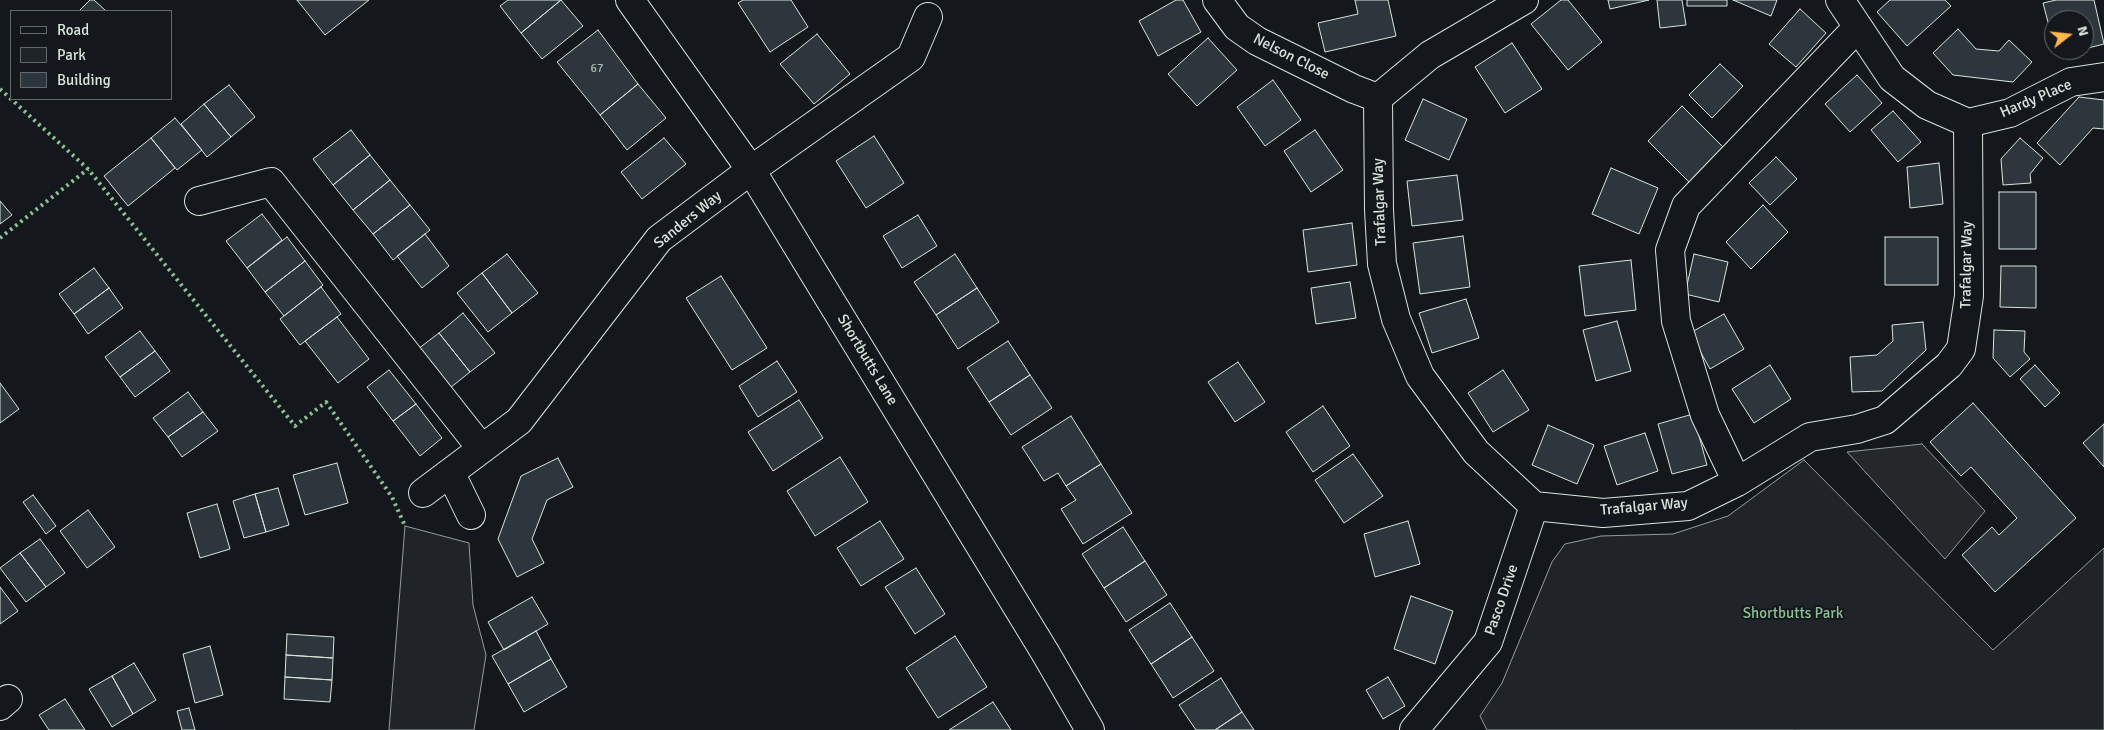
<!DOCTYPE html>
<style>
body{margin:0}
#map{position:relative;width:2104px;height:730px;overflow:hidden;background:#14181c;font-family:Signika,sans-serif}
canvas{display:block}
.legend{position:absolute;left:10px;top:10px;width:162px;height:90px;box-sizing:border-box;background:#14181c;border:1px solid #626a69;margin:0;padding:6px 9px;list-style:none;font-size:15px;color:#d8e6dc}
.legend li{display:flex;align-items:center;gap:10px;height:25px}
.legend b{width:25px;border:1px solid #626a69}
.north{position:absolute;left:2044px;top:10px;width:50px;height:50px;box-sizing:border-box;background:#14181c;border:1px solid #626a69;border-radius:50%;rotate:74deg;font-size:14px;font-weight:700;line-height:20px;text-align:center;color:#d8e6dc}
.north::after{content:'';display:block;margin:auto;width:18px;height:22px;background:#ffb74d;clip-path:polygon(50% 0,100% 100%,50% 72%,0 100%)}
</style>
<div id="map">
<canvas width="2104" height="730"></canvas>
<ul class="legend">
<li><b style="height:6px;background:#14181c"></b>Road</li>
<li><b style="height:14px;background:#202428"></b>Park</li>
<li><b style="height:14px;background:#2c363c"></b>Building</li>
</ul>
<div class="north">N</div>
</div>
<script>
const g = document.querySelector('canvas').getContext('2d');
g.lineJoin = 'round';
function fill(path, color) { g.fillStyle = color; g.fill(path, 'evenodd'); }
const toPath = rows => new Path2D(rows.map(r => 'M' + r).join(''));
function stroke(path, color, width, dash) { g.strokeStyle = color; g.lineWidth = width; g.lineCap = dash ? 'butt' : 'round'; g.setLineDash(dash || []); g.stroke(path); }
function write(font, color, halo, rows, align = 'center') {
  g.font = font + ' Signika,sans-serif'; g.lineWidth = 4; g.setLineDash([]); g.textBaseline = 'middle'; g.strokeStyle = halo; g.fillStyle = color; for (const [text, x, y, turn = 0] of rows) {
    g.save(); g.translate(x, y); g.rotate((+turn || 0) * Math.PI / 180); g.textAlign = isNaN(turn) ? turn : align; if (halo) g.strokeText(text, 0, 0); g.fillText(text, 0, 0); g.restore();
  }
}
const green = toPath([
 [1804,460,1993,650,2104,548,2104,730,1487,730,1480,716,1502,683,1552,562,1565,544,1601,536,1673,534,1728,516,1804,460],
 [405,526,469,543,473,605,486,655,474,730,389,730,405,526]
]);
const parking = toPath([
 [1922,444,1985,511,1945,559,1847,452,1922,444]
]);
const building = toPath([
 [90,0,94,0,106,11,79,11,90,0],
 [297,0,369,0,325,35,297,0],
 [508,0,561,0,521,33,500,6,508,0],
 [561,0,583,26,542,59,521,33,561,0],
 [743,0,791,0,808,27,770,52,738,3,743,0],
 [1176,0,1183,0,1201,32,1158,56,1139,21,1176,0],
 [1355,0,1388,0,1396,36,1325,52,1318,23,1358,14,1355,0],
 [1561,0,1568,0,1602,42,1568,70,1531,24,1561,0],
 [1608,0,1649,0,1610,9,1608,0],
 [1657,0,1682,0,1686,25,1660,28,1657,0],
 [1687,0,1727,0,1727,6,1687,6,1687,0],
 [1733,0,1777,0,1771,16,1733,0],
 [1890,0,1945,0,1951,6,1907,46,1877,12,1890,0],
 [2056,0,2094,0,2104,44,2084,49,2084,20,2054,20,2054,45,2043,3,2056,0],
 [1800,9,1826,33,1796,67,1769,44,1800,9],
 [1958,29,1976,49,1999,51,2009,40,2032,62,2013,82,1953,75,1933,53,1958,29],
 [598,30,638,84,600,115,557,62,598,30],
 [817,34,850,74,814,104,780,64,817,34],
 [1208,38,1237,70,1197,106,1168,74,1208,38],
 [1512,43,1542,89,1505,113,1475,67,1512,43],
 [2055,50,2081,50,2057,56,2055,50],
 [1720,64,1743,86,1712,118,1689,95,1720,64],
 [1857,75,1882,103,1850,132,1825,104,1857,75],
 [1273,80,1301,120,1265,146,1237,107,1273,80],
 [638,84,666,118,627,150,600,115,638,84],
 [229,85,255,117,231,137,204,104,229,85],
 [2079,97,2104,100,2104,129,2093,128,2060,165,2037,143,2079,97],
 [1423,99,1467,119,1449,160,1405,140,1423,99],
 [204,104,231,137,207,157,181,124,204,104],
 [1682,106,1723,147,1689,182,1648,141,1682,106],
 [1893,111,1921,142,1898,162,1871,130,1893,111],
 [175,118,202,150,177,170,151,138,175,118],
 [351,130,370,155,333,185,313,159,351,130],
 [1315,130,1343,170,1311,192,1284,151,1315,130],
 [874,136,904,183,866,208,836,161,874,136],
 [151,138,175,168,128,206,104,176,151,138],
 [664,138,686,164,642,199,621,172,664,138],
 [2020,138,2043,158,2030,174,2031,183,2003,185,2001,159,2020,138],
 [370,155,390,180,353,210,333,185,370,155],
 [1776,157,1797,179,1770,205,1749,183,1776,157],
 [1939,163,1943,204,1910,208,1907,167,1939,163],
 [1611,168,1658,188,1639,234,1592,214,1611,168],
 [1457,175,1463,220,1412,226,1407,181,1457,175],
 [390,180,410,205,373,234,353,210,390,180],
 [1999,192,2036,192,2036,249,1999,249,1999,192],
 [0,201,12,215,0,224,0,201],
 [410,205,430,230,393,260,373,234,410,205],
 [1763,205,1788,232,1751,269,1726,242,1763,205],
 [262,214,282,240,247,268,226,241,262,214],
 [918,215,937,246,902,268,883,236,918,215],
 [1352,223,1357,265,1308,272,1303,230,1352,223],
 [425,234,449,266,422,288,397,256,425,234],
 [1463,236,1470,287,1420,294,1413,243,1463,236],
 [287,237,305,261,265,292,247,268,287,237],
 [1885,237,1938,237,1938,285,1885,285,1885,237],
 [507,254,538,293,512,313,482,273,507,254],
 [955,254,977,288,936,315,914,282,955,254],
 [1694,254,1728,262,1719,302,1685,294,1694,254],
 [1631,260,1636,310,1585,316,1579,266,1631,260],
 [305,261,323,285,284,316,265,292,305,261],
 [2001,266,2036,266,2036,308,2000,307,2001,266],
 [94,268,109,288,74,314,59,294,94,268],
 [482,273,512,313,488,332,457,293,482,273],
 [721,276,767,348,732,370,686,298,721,276],
 [1350,282,1356,318,1316,324,1311,288,1350,282],
 [321,287,341,314,300,345,280,319,321,287],
 [109,288,123,308,88,334,74,314,109,288],
 [977,288,999,322,958,349,936,315,977,288],
 [1466,299,1479,338,1432,353,1419,313,1466,299],
 [463,313,495,353,470,372,439,333,463,313],
 [1724,314,1744,349,1710,369,1690,333,1724,314],
 [337,317,369,359,338,383,305,341,337,317],
 [1617,321,1631,371,1596,381,1583,330,1617,321],
 [1923,322,1926,350,1882,391,1852,392,1850,357,1877,355,1893,341,1892,325,1923,322],
 [1994,330,2025,331,2024,352,2030,359,2010,377,1993,358,1994,330],
 [140,331,155,351,120,377,105,357,140,331],
 [439,333,470,372,445,392,414,352,439,333],
 [1008,341,1030,375,989,402,967,368,1008,341],
 [155,351,170,371,135,397,120,377,155,351],
 [777,361,797,392,758,417,739,386,777,361],
 [1238,362,1265,402,1235,422,1208,382,1238,362],
 [1770,365,1791,399,1754,423,1732,389,1770,365],
 [2035,365,2060,393,2045,407,2020,379,2035,365],
 [389,370,416,404,393,421,367,387,389,370],
 [1503,370,1529,410,1493,432,1468,393,1503,370],
 [1030,375,1052,408,1011,435,989,402,1030,375],
 [0,383,19,409,0,423,0,383],
 [188,392,203,412,168,437,153,418,188,392],
 [799,400,823,438,773,471,748,432,799,400],
 [1973,403,2076,518,1995,592,1962,555,1992,527,1999,535,2017,518,1971,467,1961,476,1930,442,1973,403],
 [416,404,442,438,420,456,393,421,416,404],
 [1323,406,1350,446,1313,472,1286,432,1323,406],
 [203,412,218,431,182,457,168,437,203,412],
 [1693,414,1707,465,1672,474,1658,424,1693,414],
 [1071,416,1101,464,1066,486,1058,473,1044,481,1022,447,1071,416],
 [2104,424,2104,467,2083,443,2104,424],
 [1548,425,1594,445,1577,484,1532,465,1548,425],
 [1645,433,1658,471,1617,485,1604,446,1645,433],
 [1353,454,1383,496,1344,523,1315,480,1353,454],
 [840,457,868,502,815,536,787,491,840,457],
 [558,458,573,487,547,500,532,539,544,563,517,577,498,539,521,476,558,458],
 [337,463,348,503,305,515,293,475,337,463],
 [1101,464,1132,513,1083,544,1061,509,1076,500,1066,486,1101,464],
 [278,488,289,525,266,532,255,494,278,488],
 [255,494,266,532,244,538,233,501,255,494],
 [33,495,56,526,46,534,23,502,33,495],
 [217,504,230,549,200,558,187,513,217,504],
 [88,510,115,547,87,568,60,531,88,510],
 [880,521,904,559,861,586,837,548,880,521],
 [1408,521,1420,564,1375,577,1364,534,1408,521],
 [1123,527,1145,561,1104,588,1082,554,1123,527],
 [40,539,65,573,46,587,20,553,40,539],
 [20,553,46,587,26,602,0,568,20,553],
 [1145,561,1167,595,1126,622,1104,588,1145,561],
 [916,568,945,614,915,634,885,587,916,568],
 [0,587,18,611,0,624,0,587],
 [1411,596,1453,611,1435,664,1394,649,1411,596],
 [532,597,548,624,504,650,488,622,532,597],
 [1170,603,1192,637,1151,664,1129,630,1170,603],
 [536,631,551,659,508,684,492,656,536,631],
 [287,634,334,637,333,658,286,655,287,634],
 [955,636,987,687,938,718,906,668,955,636],
 [1192,637,1214,671,1173,698,1151,664,1192,637],
 [210,646,223,695,195,703,183,654,210,646],
 [286,655,333,658,332,680,285,677,286,655],
 [551,659,567,687,524,712,508,684,551,659],
 [134,663,156,700,133,714,112,676,134,663],
 [112,676,133,714,112,727,89,689,112,676],
 [285,677,332,680,330,702,284,699,285,677],
 [1388,677,1405,706,1383,719,1366,690,1388,677],
 [1221,678,1242,712,1215,730,1196,730,1179,705,1221,678],
 [65,699,85,730,49,730,39,715,65,699],
 [993,702,1011,730,949,730,993,702],
 [189,708,195,730,182,730,177,711,189,708],
 [1242,712,1254,730,1215,730,1242,712]
]);
const minor = toPath([
 [630,0,751,170,1046,654,1090,730],
 [1217,0,1237,27,1257,41,1354,89,1378,98],
 [1524,0,1430,55,1378,98,1379,210,1382,264,1396,319,1420,376,1476,452,1534,506,1603,513,1688,506,1737,482,1810,437,1857,429,1885,420,1949,365,1961,349,1969,296,1968,123,1927,105,1892,78,1840,0],
 [1968,123,2010,113,2071,82,2104,77],
 [199,201,271,182,482,449],
 [451,474,471,515],
 [1737,482,1705,415,1676,321,1670,250,1686,206,1857,28],
 [423,493,519,421,659,239,751,170,911,57,928,17],
 [0,706,8,699],
 [1414,730,1488,642,1534,506]
]);
const hedge = toPath([
 [0,89,88,169,295,426,326,402,392,497,405,526],
 [0,238,88,169]
]);
const numberNames = [
 ["67",597,69]
];
const streetNames = [
 ["Nelson Close",1291,57,27],
 ["Hardy Place",2036,99,-23],
 ["Trafalgar Way",1380,202,-92],
 ["Sanders Way",688,220,-39],
 ["Trafalgar Way",1967,265,-89],
 ["Shortbutts Lane",867,360,59],
 ["Trafalgar Way",1644,507,-5],
 ["Pasco Drive",1502,600,-71]
];
const parkNames = [
 ["Shortbutts Park",1793,614]
];
fill(green, '#202428');
stroke(green, '#939e99', 1);
fill(parking, '#24282b');
stroke(parking, '#939e99', 1);
fill(building, '#2c363c');
stroke(building, '#d8e6dc', 1);
stroke(minor, '#d8e6dc', 30);
stroke(minor, '#14181c', 28);
stroke(hedge, '#8ac095', 4, [2.5, 4]);
write('12px', '#adbab4', null, numberNames);
write('15px', '#d8e6dc', '#14181c', streetNames);
write('15px', '#8ac095', '#14181c', parkNames);
</script>
